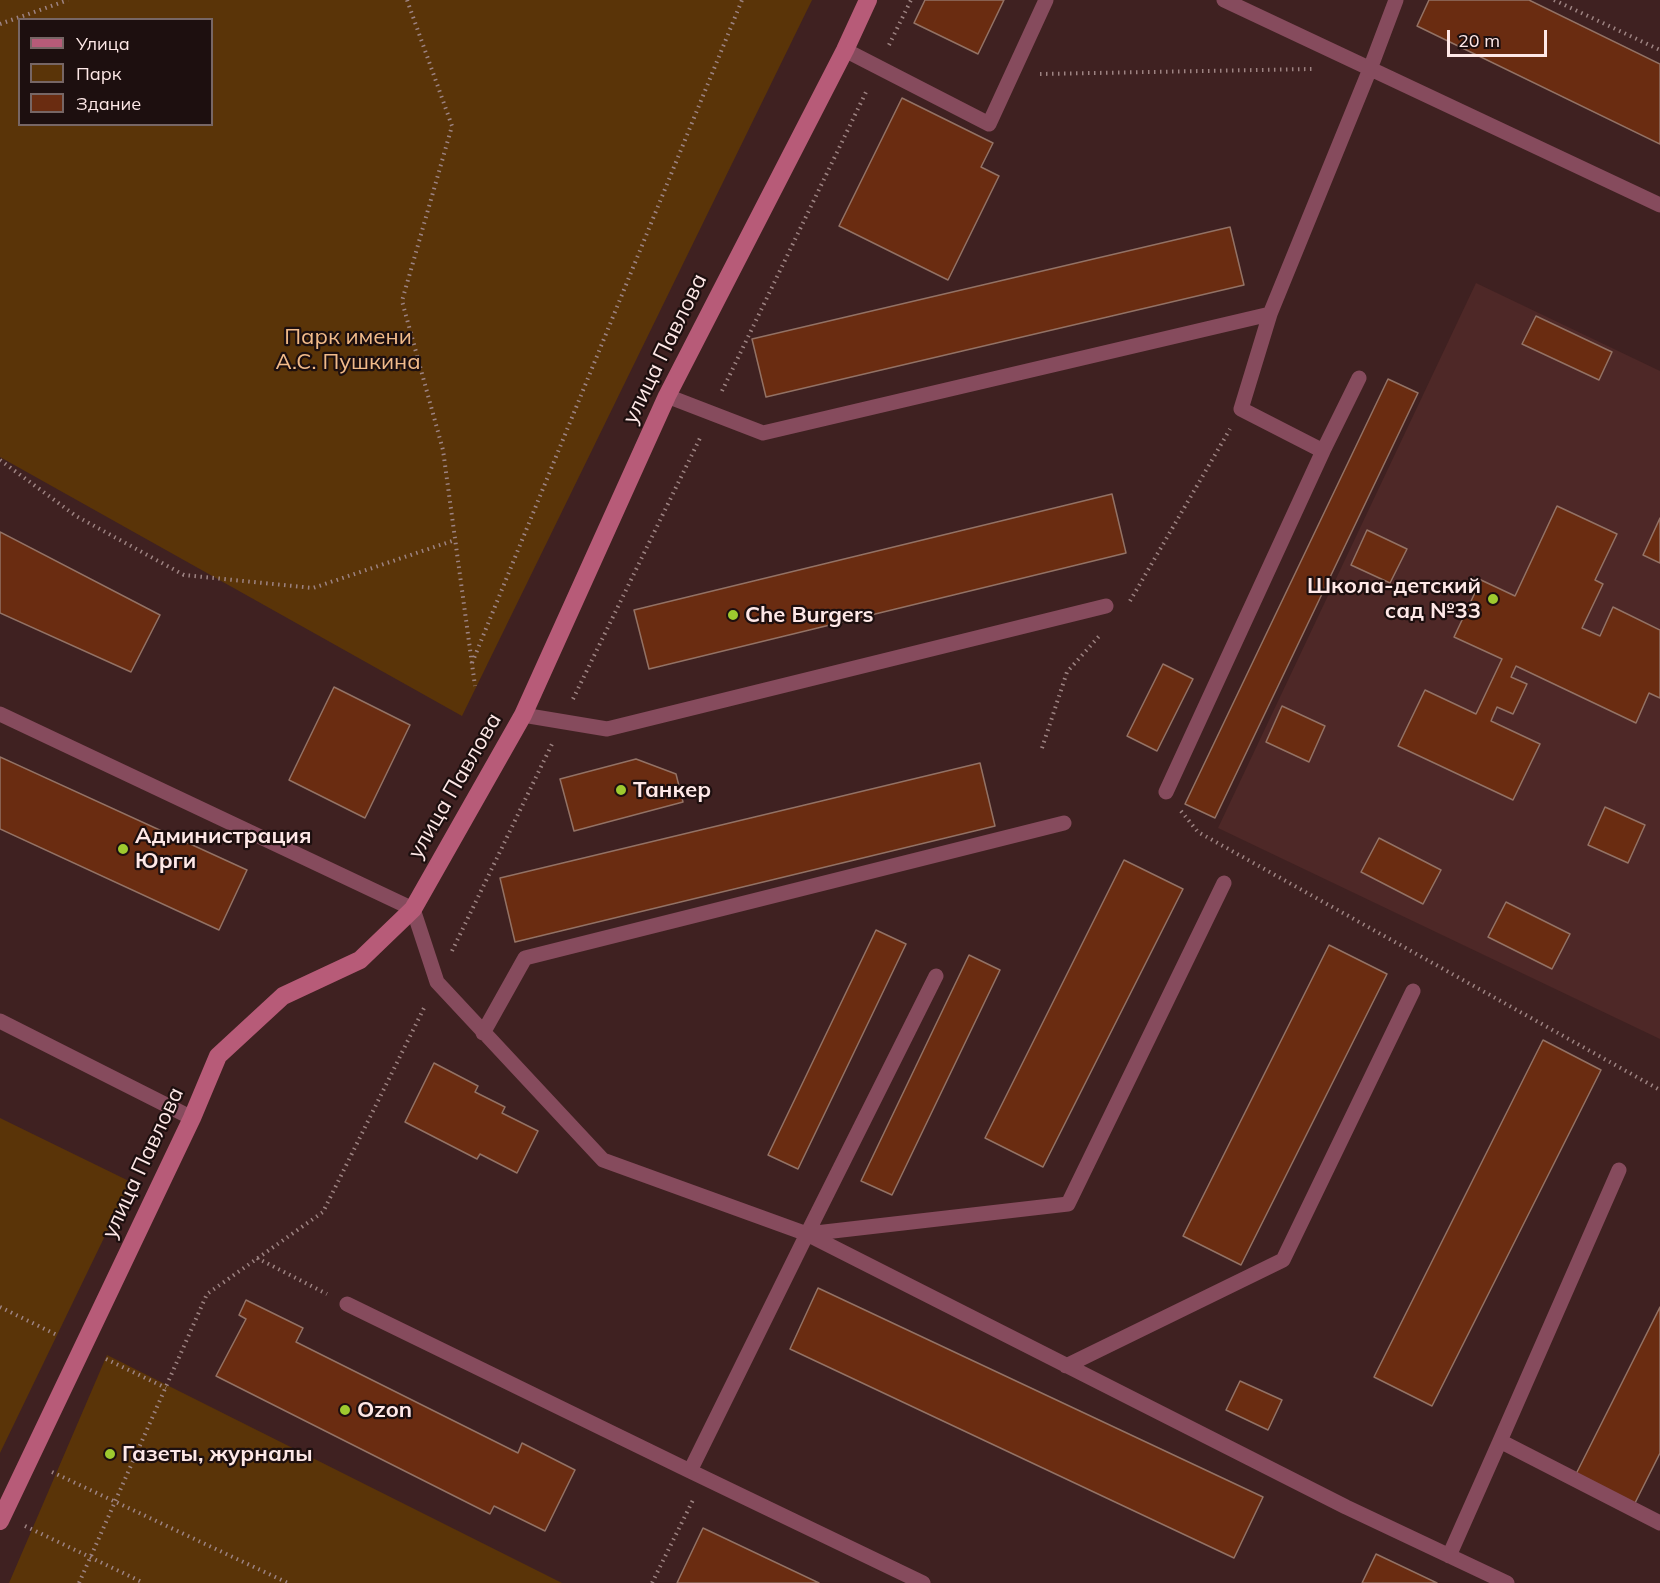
<!DOCTYPE html>
<meta charset="utf-8">
<style>
body{margin:0}
#map{position:relative;width:1660px;height:1583px;overflow:hidden;background:#3f2121;font-family:Mulish,sans-serif}
canvas{display:block}
.legend{position:absolute;left:18px;top:18px;width:195px;height:108px;box-sizing:border-box;background:#1d0f0f;border:2px solid #776665;margin:0;padding:8px 10px;list-style:none;font-size:18px;color:#fee8e7}
.legend li{display:flex;align-items:center;gap:12px;height:30px}
.legend b{width:30px;border:2px solid #776665}
.scale{position:absolute;left:1447px;top:30px;width:100px;height:27px;box-sizing:border-box;border:3px solid #fee8e7;border-top:0;padding-left:8px;font-size:18px;line-height:21px;white-space:nowrap;color:#fee8e7;-webkit-text-stroke:4px #1d0f0f;paint-order:stroke}
</style>
<div id="map">
<canvas width="1660" height="1583"></canvas>
<ul class="legend">
<li><b style="height:8px;background:#b75b78"></b>Улица</li>
<li><b style="height:16px;background:#5a3408"></b>Парк</li>
<li><b style="height:16px;background:#6a2c11"></b>Здание</li>
</ul>
<div class="scale">20 m</div>
</div>
<script>
const g = document.querySelector('canvas').getContext('2d');
g.lineJoin = 'round';
function fill(path, color) { g.fillStyle = color; g.fill(path, 'evenodd'); }
const toPath = rows => new Path2D(rows.map(r => 'M' + r).join(''));
function stroke(path, color, width, dash) { g.strokeStyle = color; g.lineWidth = width; g.lineCap = dash ? 'butt' : 'round'; g.setLineDash(dash || []); g.stroke(path); }
function write(font, color, halo, rows, align = 'center') {
  g.font = font + ' Mulish,sans-serif'; g.lineWidth = 4.5; g.setLineDash([]); g.textBaseline = 'middle'; g.strokeStyle = halo; g.fillStyle = color; for (const [text, x, y, turn = 0] of rows) {
    g.save(); g.translate(x, y); g.rotate((+turn || 0) * Math.PI / 180); g.textAlign = isNaN(turn) ? turn : align; if (halo) g.strokeText(text, 0, 0); g.fillText(text, 0, 0); g.restore();
  }
}
const built = toPath([
 [1476,283,1660,371,1660,1039,1218,828]
]);
const green = toPath([
 [0,0,812,0,462,716,0,457],
 [20,20,212,20,212,124,20,124],
 [0,1118,131,1182,0,1453],
 [107,1355,562,1583,9,1583]
]);
const building = toPath([
 [925,0,1004,0,978,54,914,23,925,0],
 [1429,0,1529,0,1660,64,1660,144,1417,26,1429,0],
 [902,98,993,143,981,167,999,176,948,280,839,226,902,98],
 [1230,227,1244,285,766,397,752,339,1230,227],
 [1536,316,1612,352,1599,380,1522,344,1536,316],
 [1388,379,1418,393,1215,818,1185,804,1388,379],
 [1112,494,1126,553,649,669,634,610,1112,494],
 [1557,506,1617,534,1595,580,1603,584,1582,628,1600,636,1613,607,1660,630,1660,698,1649,693,1636,723,1516,666,1511,677,1527,684,1513,714,1497,707,1491,721,1540,744,1513,800,1398,746,1425,690,1476,714,1502,659,1454,637,1481,580,1515,596,1557,506],
 [1660,518,1660,563,1643,555,1660,518],
 [1367,530,1407,549,1390,583,1351,565,1367,530],
 [0,532,160,615,131,672,0,613,0,532],
 [1163,664,1193,679,1157,751,1127,736,1163,664],
 [334,687,410,725,365,818,289,780,334,687],
 [1282,706,1325,726,1309,762,1266,742,1282,706],
 [0,757,247,870,219,930,0,829,0,757],
 [636,759,676,774,683,802,574,831,560,779,636,759],
 [980,763,995,826,515,942,500,878,980,763],
 [1605,807,1645,825,1628,863,1588,845,1605,807],
 [1379,838,1441,870,1423,904,1361,872,1379,838],
 [1124,860,1183,889,1043,1167,985,1138,1124,860],
 [1506,902,1570,934,1552,969,1488,937,1506,902],
 [876,930,906,944,798,1169,768,1155,876,930],
 [1329,945,1387,974,1241,1265,1183,1236,1329,945],
 [969,955,1000,970,892,1195,861,1181,969,955],
 [1543,1040,1601,1070,1432,1406,1374,1377,1543,1040],
 [434,1063,478,1086,475,1092,505,1107,502,1113,538,1131,517,1173,480,1154,477,1159,405,1122,434,1063],
 [818,1288,1263,1497,1234,1558,790,1349,818,1288],
 [246,1300,303,1328,296,1342,518,1453,522,1443,575,1470,545,1531,494,1506,490,1514,216,1376,246,1319,239,1315,246,1300],
 [1660,1307,1660,1453,1634,1505,1575,1476,1660,1307],
 [1240,1381,1282,1400,1268,1430,1226,1410,1240,1381],
 [703,1528,819,1583,677,1583,703,1528],
 [1376,1554,1437,1583,1362,1583,1376,1554]
]);
const path = toPath([
 [407,0,452,126,402,301,443,450,475,686],
 [1554,0,1660,50],
 [0,24,68,0],
 [889,45,911,0],
 [1040,74,1312,69],
 [722,391,867,90],
 [0,460,76,516,184,575,313,588,455,540],
 [1130,601,1230,429],
 [472,663,742,0],
 [573,699,701,436],
 [1042,748,1067,672,1101,634],
 [1181,811,1198,832,1660,1090],
 [452,951,552,744],
 [257,1258,327,1294],
 [0,1307,59,1336],
 [106,1359,166,1388],
 [52,1472,288,1583],
 [25,1526,144,1583],
 [79,1583,207,1294,323,1212,425,1006],
 [652,1583,693,1500]
]);
const lane = toPath([
 [1224,0,1660,205],
 [845,50,989,124,1046,0],
 [667,396,763,433,1270,314],
 [1323,451,1359,378],
 [0,714,413,909,437,982,603,1160,807,1234,1346,1507,1507,1583],
 [523,715,607,729,1106,606],
 [1166,792,1323,451,1241,409,1270,314,1370,69,1396,0],
 [0,1021,192,1118],
 [483,1033,525,958,1064,823],
 [807,1234,936,976],
 [347,1304,690,1471],
 [1066,1366,1283,1260,1413,991],
 [1500,1441,1619,1170],
 [1449,1556,1500,1441,1660,1523],
 [923,1583,690,1471,807,1234,1068,1204,1224,883]
]);
const secondary = toPath([
 [0,1521,192,1118,218,1056,283,996,360,960,413,909,523,715,667,396,845,50,868,0]
]);
const markers = [
 [1493,599,6,"#9eca2f"],
 [733,615,6,"#9eca2f"],
 [621,790,6,"#9eca2f"],
 [123,849,6,"#9eca2f"],
 [345,1410,6,"#9eca2f"],
 [110,1454,6,"#9eca2f"]
];
const parkNames = [
 ["Парк имени",348,337],
 ["А.С. Пушкина",348,362]
];
const streetNames = [
 ["улица Павлова",665,349,-64],
 ["улица Павлова",455,786,-60],
 ["улица Павлова",143,1163,-65]
];
const poiNames = [
 ["Школа-детский",1481,586,"right"],
 ["сад №33",1481,611,"right"],
 ["Che Burgers",745,615],
 ["Танкер",633,790],
 ["Администрация",135,836],
 ["Юрги",135,861],
 ["Ozon",357,1410],
 ["Газеты, журналы",122,1454]
];
fill(built, '#4e2827');
fill(green, '#5a3408');
fill(building, '#6a2c11');
stroke(building, '#937265', 1.5);
stroke(path, '#9d8382', 4, [1.5, 4.5]);
stroke(lane, '#864b5d', 15);
stroke(secondary, '#b75b78', 18);
for (const [x, y, r, color] of markers) { const dot = new Path2D(); dot.arc(x, y, r, 0, 2 * Math.PI); g.fillStyle = color; g.fill(dot); stroke(dot, '#1d0f0f', 2); }
write('22px', '#f2bb8a', '#1d0f0f', parkNames);
write('22px', '#fee8e7', '#1d0f0f', streetNames);
write('bold 22px', '#fee8e7', '#1d0f0f', poiNames, 'left');
</script>
